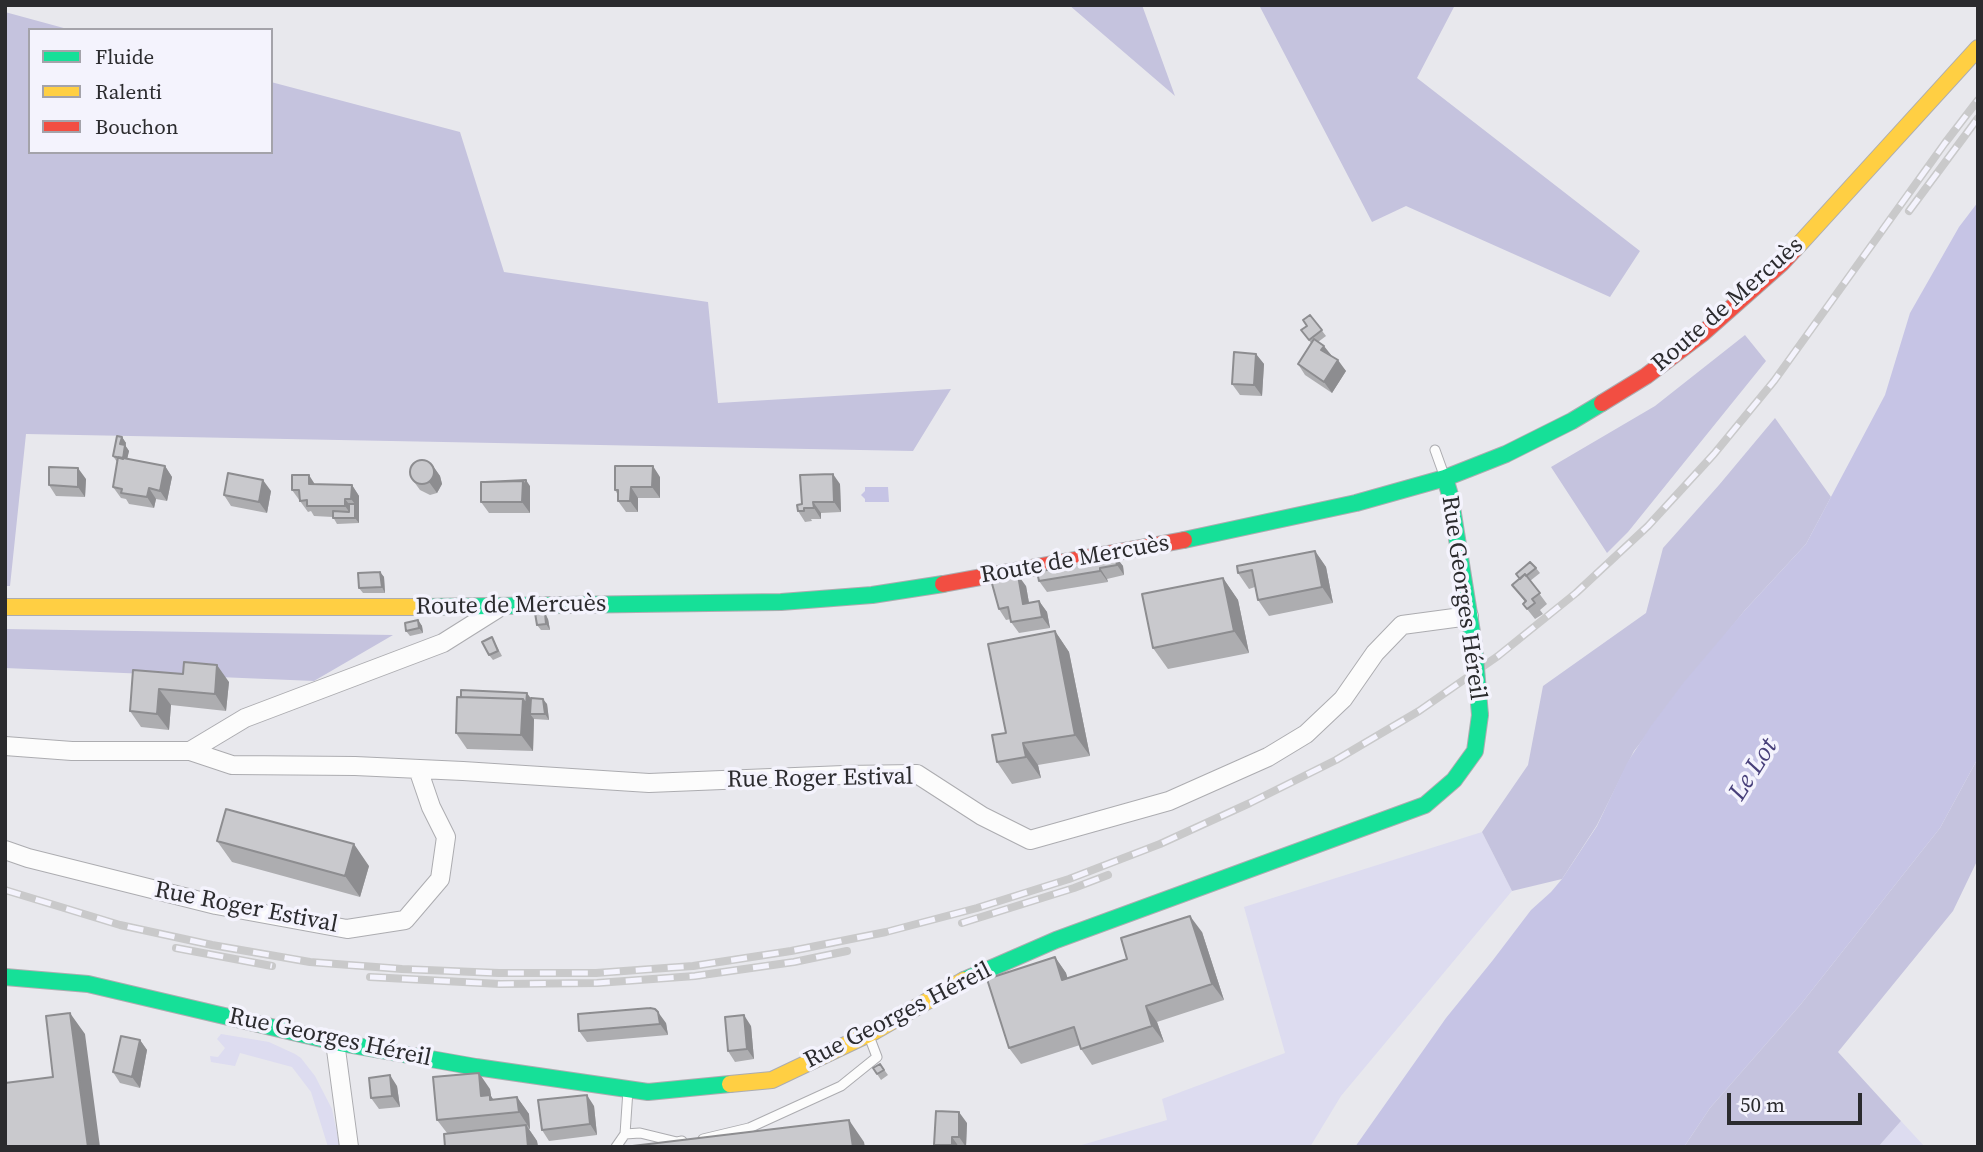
<!DOCTYPE html>
<meta charset="utf-8">
<style>
body{margin:0}
#map{position:relative;width:1983px;height:1152px;overflow:hidden;background:#e8e8ed;font-family:"Source Serif 4",serif}
canvas{display:block}
.frame{position:absolute;inset:0;border:7px solid #2b2b2e;pointer-events:none}
.legend{position:absolute;left:28px;top:28px;width:245px;height:126px;box-sizing:border-box;background:#f4f3fd;border:2px solid #a4a3aa;margin:0;padding:9px 12px;list-style:none;font-size:21px;color:#2b2b2e}
.legend li{display:flex;align-items:center;gap:14px;height:35px}
.legend b{width:35px;border:2px solid #a4a3aa}
.scale{position:absolute;left:1727px;top:1093px;width:135px;height:32px;box-sizing:border-box;border:4px solid #2b2b2e;border-top:0;padding-left:9px;font-size:21px;line-height:24px;white-space:nowrap;color:#2b2b2e;-webkit-text-stroke:5px #f4f3fd;paint-order:stroke}
</style>
<div id="map">
<canvas width="1983" height="1152"></canvas>
<div class="frame"></div>
<ul class="legend">
<li><b style="height:9px;background:#16e098"></b>Fluide</li>
<li><b style="height:9px;background:#ffcf43"></b>Ralenti</li>
<li><b style="height:9px;background:#f24e42"></b>Bouchon</li>
</ul>
<div class="scale">50 m</div>
</div>
<script>
const g = document.querySelector('canvas').getContext('2d');
g.lineJoin = 'round';
function fill(path, color) { g.fillStyle = color; g.fill(path, 'evenodd'); }
const toPath = rows => new Path2D(rows.map(r => 'M' + r).join(''));
function stroke(path, color, width, dash) { g.strokeStyle = color; g.lineWidth = width; g.lineCap = dash ? 'butt' : 'round'; g.setLineDash(dash || []); g.stroke(path); }
function write(font, color, halo, rows, align = 'center') {
  g.font = font + ' "Source Serif 4",serif'; g.lineWidth = 7; g.setLineDash([]); g.textBaseline = 'middle'; g.strokeStyle = halo; g.fillStyle = color; for (const [text, x, y, turn = 0] of rows) {
    g.save(); g.translate(x, y); g.rotate((+turn || 0) * Math.PI / 180); g.textAlign = isNaN(turn) ? turn : align; if (halo) g.strokeText(text, 0, 0); g.fillText(text, 0, 0); g.restore();
  }
}
const green = toPath([
 [1482,832,1512,891,1341,1096,1310,1147,1075,1147,1167,1120,1162,1099,1285,1053,1244,907],
 [221,1034,269,1042,295,1054,301,1058,315,1076,332,1109,340,1147,328,1147,311,1092,292,1067,240,1053,235,1066,211,1062,210,1056,218,1057,225,1048,217,1039],
 [1901,1121,1925,1147,1878,1147]
]);
const forest = toPath([
 [1069,5,1142,5,1175,96],
 [1259,5,1455,5,1417,78,1640,251,1610,297,1406,206,1372,222],
 [5,12,71,30,30,30,30,152,271,152,271,82,460,132,504,272,708,302,718,403,951,389,913,451,26,434,10,586,5,586],
 [1745,335,1766,361,1628,532,1607,553,1551,467,1655,406],
 [1775,418,1831,497,1806,544,1745,610,1634,751,1597,825,1562,879,1512,891,1482,832,1528,765,1543,686,1646,613,1663,548,1719,485],
 [5,629,393,635,314,681,5,668],
 [1978,758,1978,859,1953,911,1838,1052,1901,1121,1878,1147,1684,1147,1710,1108,1801,1004,1940,828]
]);
const water = toPath([
 [1978,202,1978,758,1940,828,1801,1004,1710,1108,1684,1147,1355,1147,1446,1018,1493,960,1531,910,1551,892,1562,879,1597,826,1627,763,1651,726,1684,682,1745,610,1806,544,1885,395,1910,313,1959,227],
 [865,487,888,487,889,502,865,502,865,499,861,495,865,491]
]);
const lane = toPath([
 [1435,450,1444,475],
 [625,1134,628,1090],
 [703,1139,749,1128,841,1086,877,1057,869,1036],
 [616,1147,625,1134,640,1133,677,1142,682,1141]
]);
const street = toPath([
 [5,746,72,751,190,751,232,765,355,766,463,771,649,783,844,775,917,774,982,816,1030,840,1169,801,1268,757,1306,734,1343,699,1375,653,1402,625,1469,616],
 [190,751,245,718,443,643,497,609],
 [5,850,28,858,216,905,347,929,405,920,440,879,446,837,431,807,418,769],
 [335,1042,349,1147]
]);
const fast = toPath([
 [1445,478,1450,495,1474,645],
 [1184,540,1356,503,1445,478,1506,454,1572,421,1602,403],
 [421,607,781,602,872,595,943,584],
 [5,977,88,984,335,1042,476,1067,648,1092,730,1084],
 [964,980,1056,940,1425,805,1454,780,1475,751,1480,715]
]);
const slow = toPath([
 [1795,249,1978,48],
 [5,607,421,607],
 [730,1084,772,1080,875,1031,964,980]
]);
const jam = toPath([
 [1602,403,1646,376,1703,333,1782,263,1795,249],
 [943,584,1184,540]
]);
const rail = toPath([
 [1909,211,1978,118],
 [5,890,120,925,212,945,310,962,402,969,499,973,596,973,693,966,791,951,886,932,977,908,1069,879,1160,844,1250,803,1336,760,1419,711,1498,656,1576,593,1648,526,1714,454,1774,381,1945,143,1978,100],
 [962,923,1074,888,1108,875],
 [176,948,272,966],
 [370,977,500,984,597,983,695,976,794,962,847,951]
]);
const fastBridge = toPath([
 [1474,645,1480,715]
]);
const wall = toPath([
 [1310,315,1326,336,1318,342,1346,371,1332,393,1305,375,1298,364,1311,343,1301,330,1307,326],
 [1256,354,1264,364,1262,396,1240,395,1232,384],
 [122,437,126,443,125,445,129,451,127,459,165,466,172,477,167,501,156,499,154,508,129,504,126,499,121,498,113,487,117,462,113,456],
 [433,466,440,476,442,484,437,493,430,495,420,490,412,479],
 [660,477,660,498,638,498,638,512,626,512,618,501,618,495,615,490],
 [86,479,85,497,56,496,49,485],
 [315,484,352,485,359,496,359,523,337,524,333,517,314,516,311,511,308,512,292,490],
 [840,484,841,512,821,513,821,519,811,519,812,521,805,522,798,511,802,504],
 [530,486,530,513,489,513,481,502],
 [271,491,267,513,231,506,224,495],
 [1315,551,1326,567,1333,603,1269,616,1258,600,1255,587,1249,589,1238,573],
 [1115,556,1123,566,1124,575,1107,579,1108,582,1047,592,1039,581],
 [1536,568,1540,573,1530,581,1547,604,1540,610,1543,614,1535,619,1523,604,1525,602,1512,585],
 [380,572,384,577,385,593,363,593,359,588],
 [1223,578,1238,600,1249,653,1168,669,1153,648],
 [1026,586,1029,603,1039,601,1047,612,1050,628,1019,633,1011,622,1011,619,1006,620,999,609],
 [548,619,550,630,541,630,537,625],
 [418,620,422,626,423,633,410,636,406,631],
 [1055,631,1069,652,1090,756,1038,765,1041,778,1012,784,997,762,1006,733],
 [492,637,502,656,493,660,489,655],
 [133,670,229,682,226,711,171,705,169,730,141,727,130,711],
 [461,697,531,698,547,704,549,720,534,719,533,751,467,749,456,733],
 [217,841,369,866,360,897,232,862],
 [1202,932,1224,1000,1157,1022,1164,1042,1092,1065,1081,1049,1080,1045,1021,1064,1009,1048,1055,957,1066,973,1067,978,1127,959],
 [666,1023,668,1035,587,1042,579,1031],
 [751,1026,754,1059,735,1062,728,1051],
 [140,1040,147,1050,140,1088,120,1083,113,1072],
 [880,1064,888,1075,881,1080,873,1068],
 [397,1086,400,1107,379,1109,371,1098],
 [490,1089,491,1096,493,1100,517,1097,529,1114,530,1129,529,1129,537,1141,538,1147,445,1147,447,1133,437,1120],
 [594,1106,597,1135,549,1141,542,1130],
 [967,1123,966,1147,936,1147,934,1145]
]);
const shadedWall = toPath([
 [1324,346,1332,356,1321,350],
 [1256,354,1264,364,1262,396,1254,385],
 [1338,360,1346,371,1332,393,1324,382],
 [122,437,126,443,124,450,120,444],
 [125,445,129,451,126,464,123,459],
 [165,466,172,477,167,501,160,491],
 [433,466,440,476,442,484,437,493,429,482],
 [653,466,660,477,660,498,652,487],
 [78,468,86,479,85,497,78,487],
 [833,474,840,484,841,512,834,502],
 [309,475,316,486,309,484],
 [263,480,271,491,267,513,259,502],
 [526,480,530,486,530,513,522,502,523,481],
 [352,485,359,496,359,523,355,518,355,504,351,499],
 [631,487,638,498,638,512,630,501],
 [149,488,156,499,154,508,147,497],
 [345,499,353,509,353,517,345,506],
 [813,502,821,513,821,519,814,508],
 [1315,551,1326,567,1333,603,1322,587],
 [1115,556,1123,566,1124,575,1117,565],
 [1100,568,1107,579,1108,582,1100,571],
 [380,572,384,577,385,593,382,587],
 [1018,575,1026,586,1031,614,1023,604],
 [1223,578,1238,600,1249,653,1234,631],
 [1039,601,1047,612,1050,628,1042,617],
 [545,613,548,619,550,630,546,624],
 [418,620,422,626,423,633,419,628],
 [1055,631,1069,652,1090,756,1075,735],
 [217,665,229,682,226,711,215,694],
 [159,689,171,705,169,730,157,714],
 [527,693,535,704,530,714,534,719,533,751,521,735,523,699],
 [543,699,547,704,549,720,545,714],
 [1023,743,1038,765,1041,778,1026,757],
 [354,844,369,866,360,897,345,876],
 [1190,916,1202,932,1224,1000,1212,984],
 [1055,957,1066,973,1073,996,1062,980],
 [1146,1006,1157,1022,1164,1042,1152,1026],
 [658,1012,666,1023,668,1035,660,1024],
 [70,1013,85,1034,100,1147,88,1147],
 [744,1015,751,1026,754,1059,747,1049],
 [140,1040,147,1050,140,1088,132,1077],
 [479,1073,490,1089,491,1096,501,1111,481,1096],
 [390,1075,397,1086,400,1107,392,1096],
 [587,1095,594,1106,597,1135,590,1124],
 [517,1097,529,1114,530,1129,519,1112],
 [959,1112,967,1123,966,1147,959,1137],
 [849,1120,864,1142,865,1147,853,1147],
 [526,1125,537,1141,538,1147,528,1147],
 [952,1137,959,1147,952,1147]
]);
const building = toPath([
 [1310,315,1322,330,1309,340,1301,330,1307,326,1303,320,1310,315],
 [1314,339,1324,346,1321,350,1338,360,1324,382,1298,364,1314,339],
 [1234,352,1256,354,1254,385,1232,384,1234,352],
 [117,436,122,437,120,444,125,445,123,459,113,456,117,436],
 [118,457,165,466,160,491,149,488,147,497,121,493,122,489,113,487,118,457],
 '410 472a12 12 0 1 1 24 0a12 12 0 1 1-24 0Z',
 [615,466,653,466,652,487,631,487,630,501,618,501,618,490,615,490,615,466],
 [49,467,78,468,78,487,49,485,49,467],
 [228,473,263,480,259,502,224,495,228,473],
 [833,474,834,502,813,502,814,508,804,508,804,511,798,511,797,505,802,504,800,475,833,474],
 [292,475,309,475,309,484,352,485,351,499,345,499,345,506,307,506,307,500,300,501,299,490,292,490,292,475],
 [526,480,526,487,523,481,485,482,526,480],
 [523,481,522,502,481,502,481,482,523,481],
 [349,504,355,504,355,518,333,518,333,511,349,512,349,504],
 [1315,551,1322,587,1258,600,1252,570,1238,573,1237,566,1315,551],
 [1115,556,1117,565,1100,568,1100,571,1039,581,1037,572,1115,556],
 [1530,562,1536,568,1526,576,1525,574,1520,579,1516,574,1530,562],
 [380,572,382,587,359,588,358,573,380,572],
 [1525,574,1540,593,1532,599,1535,603,1527,609,1523,604,1526,601,1512,585,1525,574],
 [1018,575,1023,604,1039,601,1042,617,1011,622,1008,607,999,609,991,580,1018,575],
 [1223,578,1234,631,1153,648,1142,594,1223,578],
 [535,613,545,613,546,624,537,625,535,613],
 [418,620,419,628,406,631,405,623,418,620],
 [1055,631,1075,735,1023,743,1026,757,997,762,992,735,1006,733,988,644,1055,631],
 [492,637,498,651,489,655,482,642,492,637],
 [184,662,217,665,215,694,159,689,157,714,130,711,133,670,183,674,184,662],
 [461,690,527,693,526,705,523,699,461,697,461,690],
 [457,697,523,699,521,735,456,733,457,697],
 [531,698,543,699,545,714,530,714,531,698],
 [226,809,354,844,345,876,217,841,226,809],
 [1190,916,1212,984,1146,1006,1152,1026,1081,1049,1074,1027,1009,1048,987,979,1055,957,1062,980,1127,959,1121,938,1190,916],
 [650,1008,655,1009,658,1012,660,1024,579,1031,578,1014,650,1008],
 [70,1013,88,1147,5,1147,5,1083,53,1077,46,1016,70,1013],
 [744,1015,747,1049,728,1051,725,1017,744,1015],
 [121,1036,140,1040,132,1077,113,1072,121,1036],
 [880,1064,884,1070,877,1074,873,1068,880,1064],
 [479,1073,481,1096,490,1095,490,1100,517,1097,519,1112,437,1120,433,1077,479,1073],
 [390,1075,392,1096,371,1098,369,1078,390,1075],
 [587,1095,590,1124,542,1130,538,1100,587,1095],
 [936,1111,959,1112,959,1137,952,1137,952,1145,934,1145,936,1111],
 [849,1120,853,1147,624,1147,849,1120],
 [526,1125,528,1147,445,1147,444,1134,526,1125]
]);
const streetNames = [
 ["Route de Mercuès",1728,305,-41],
 ["Route de Mercuès",1075,560,-10],
 ["Rue Georges Héreil",1463,598,82],
 ["Route de Mercuès",511,606,-1],
 ["Rue Roger Estival",820,779,-1],
 ["Rue Roger Estival",246,908,11],
 ["Rue Georges Héreil",898,1016,-27],
 ["Rue Georges Héreil",330,1038,12]
];
const waterNames = [
 ["Le Lot",1754,770,-58]
];
fill(green, '#dddcf0');
fill(forest, '#c5c3de');
fill(water, '#c6c4e5');
stroke(lane, '#acacb0', 11);
stroke(street, '#acacb0', 20);
stroke(fast, '#acacb0', 18);
stroke(slow, '#acacb0', 18);
stroke(jam, '#acacb0', 18);
stroke(lane, '#fcfcfc', 9);
stroke(street, '#fcfcfc', 18);
stroke(fast, '#16e098', 16);
stroke(slow, '#ffcf43', 16);
stroke(jam, '#f24e42', 16);
stroke(rail, '#c9c9ca', 8);
stroke(rail, '#f4f3fd', 5, [16]);
stroke(fastBridge, '#acacb0', 18, []);
stroke(fastBridge, '#16e098', 16);
fill(wall, '#adadb0');
fill(shadedWall, '#8d8d90');
fill(building, '#c9c9cd');
stroke(building, '#8d8d90', 2);
write('24px', '#2b2b2e', '#f4f3fd', streetNames);
write('italic 26px', '#48407a', '#f4f3fd', waterNames);
</script>
